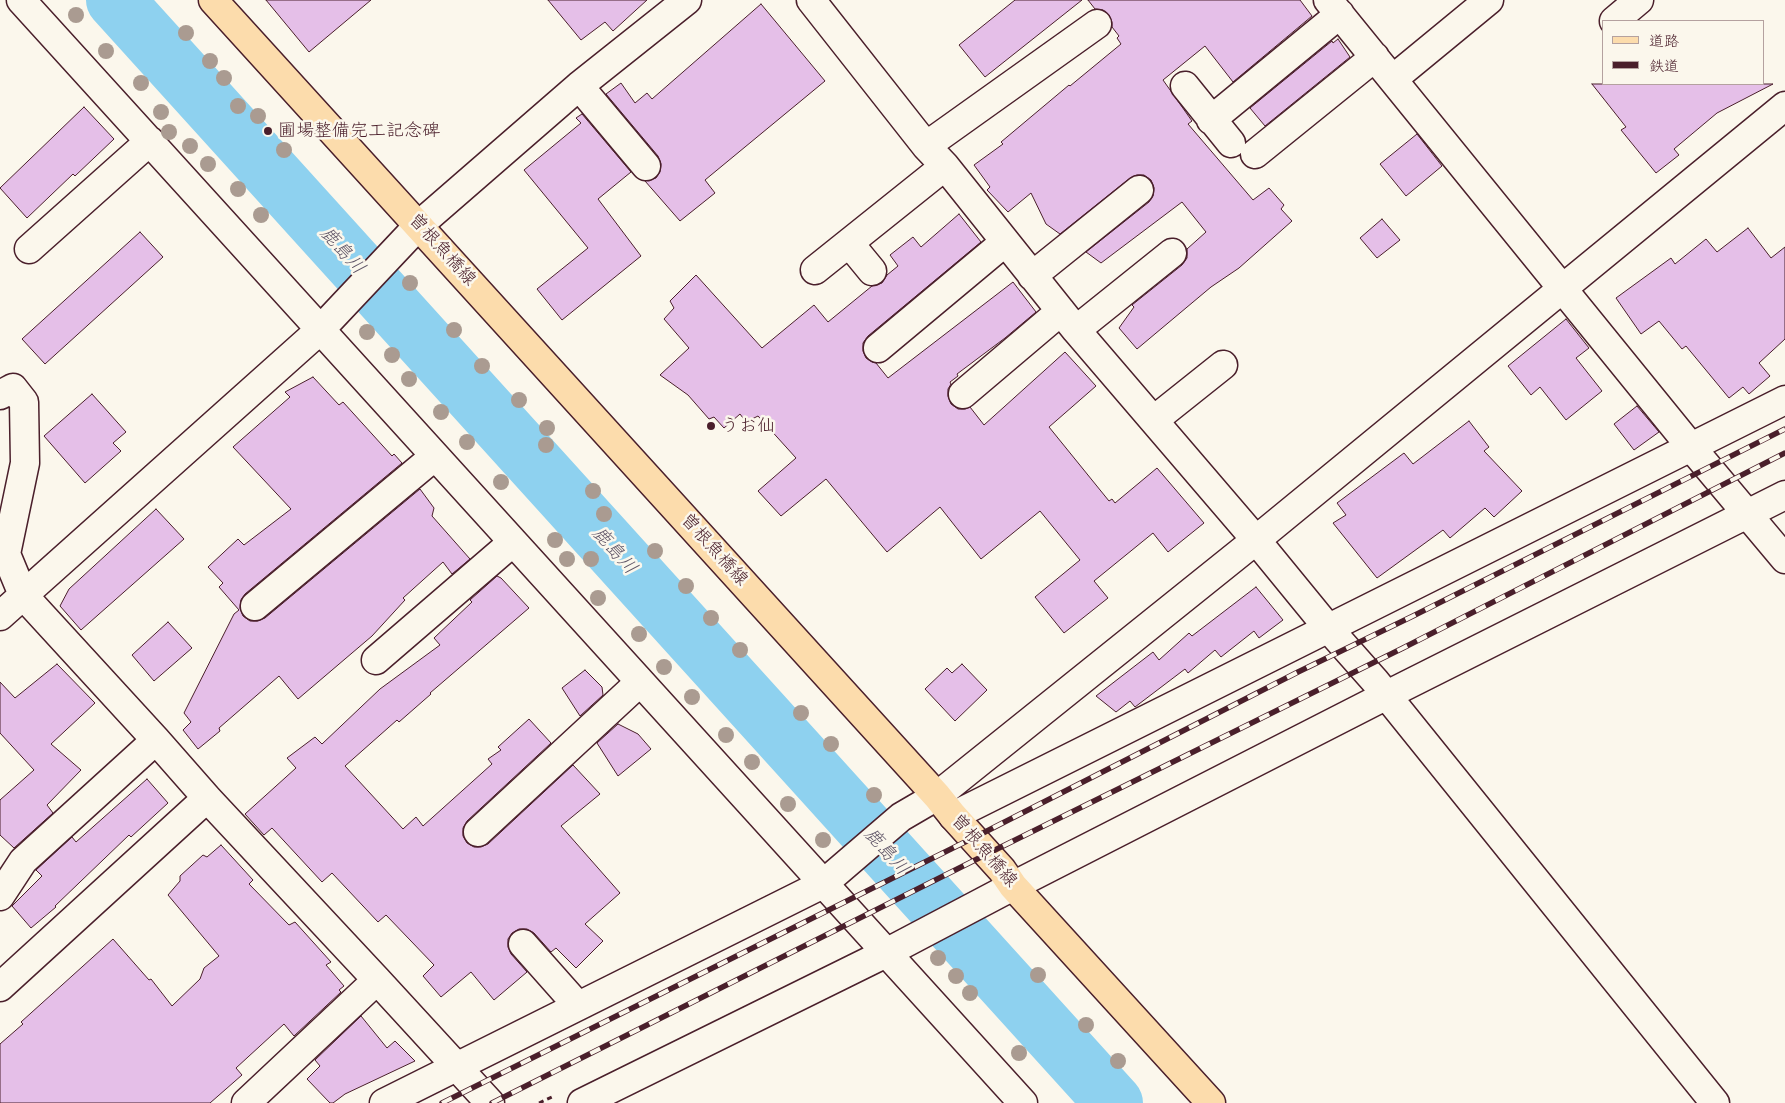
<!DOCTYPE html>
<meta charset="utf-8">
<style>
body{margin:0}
#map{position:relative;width:1785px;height:1103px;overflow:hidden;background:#fbf7ec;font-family:"Balsamiq Sans","Klee One",sans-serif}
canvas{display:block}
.legend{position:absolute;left:1602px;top:20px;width:162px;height:65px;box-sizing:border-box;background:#fbf7ec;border:1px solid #b4a19f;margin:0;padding:6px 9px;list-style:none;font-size:15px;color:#4a1f2b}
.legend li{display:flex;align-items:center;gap:10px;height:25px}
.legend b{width:25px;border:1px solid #b4a19f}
</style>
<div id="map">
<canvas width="1785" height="1103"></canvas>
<ul class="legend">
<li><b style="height:6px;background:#fcdcac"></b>道路</li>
<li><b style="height:6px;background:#4a1f2b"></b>鉄道</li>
</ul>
</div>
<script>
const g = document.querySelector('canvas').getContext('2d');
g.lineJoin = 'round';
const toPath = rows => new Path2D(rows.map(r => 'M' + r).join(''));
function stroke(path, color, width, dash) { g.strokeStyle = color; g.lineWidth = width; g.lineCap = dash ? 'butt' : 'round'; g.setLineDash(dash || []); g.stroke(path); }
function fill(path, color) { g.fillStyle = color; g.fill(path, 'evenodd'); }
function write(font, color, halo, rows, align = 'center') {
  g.font = font + ' "Balsamiq Sans","Klee One",sans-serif'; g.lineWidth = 5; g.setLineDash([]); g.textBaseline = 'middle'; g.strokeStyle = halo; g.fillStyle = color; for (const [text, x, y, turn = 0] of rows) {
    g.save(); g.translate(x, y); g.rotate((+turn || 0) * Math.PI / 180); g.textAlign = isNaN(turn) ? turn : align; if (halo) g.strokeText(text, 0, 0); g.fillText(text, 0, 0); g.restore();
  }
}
const river = toPath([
 [115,0,1114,1103]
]);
const building = toPath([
 [266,0,371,0,309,52,266,0],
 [548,0,647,0,613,31,605,22,581,40,548,0],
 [1015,0,1082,0,985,77,959,45,1015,0],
 [1088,0,1300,0,1312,16,1233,82,1205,46,1163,80,1192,121,1188,124,1253,200,1269,188,1284,205,1281,209,1292,221,1239,268,1211,287,1137,349,1119,328,1134,307,1132,305,1182,265,1187,258,1187,249,1206,232,1182,202,1101,263,1086,252,1149,202,1153,196,1154,188,1151,180,1144,175,1137,175,1130,178,1060,234,1046,224,1031,193,1008,212,987,190,990,187,974,165,1003,144,1001,142,1069,85,1070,86,1121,44,1117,38,1119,36,1112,27,1112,22,1109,15,1103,10,1095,9,1088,0],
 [761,4,825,81,705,180,715,193,680,221,645,181,656,178,660,172,661,164,658,156,606,94,621,83,635,103,647,93,652,99,761,4],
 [1338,39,1350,57,1265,126,1250,108,1332,41,1333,43,1338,39],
 [1592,84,1773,84,1717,113,1674,149,1679,155,1656,173,1621,130,1626,127,1592,84],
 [84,107,114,139,75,176,73,174,27,218,0,188,84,107],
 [582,114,631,172,598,199,641,256,562,320,537,289,588,248,524,170,581,123,576,118,582,114],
 [1417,134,1442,166,1406,196,1380,164,1417,134],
 [959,214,981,242,868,336,863,343,863,351,866,358,872,362,876,363,888,378,1013,282,1036,312,1005,338,957,374,958,376,950,382,951,384,948,389,948,396,951,404,958,409,965,409,970,407,984,425,1065,352,1096,386,1049,427,1109,501,1112,499,1115,503,1157,468,1204,523,1168,552,1153,533,1094,581,1108,598,1064,633,1035,597,1080,560,1040,511,981,559,940,507,887,552,826,479,781,516,758,491,796,458,758,416,746,422,740,414,724,428,714,417,709,419,688,395,660,375,689,348,664,319,674,308,670,301,696,275,762,348,814,305,828,322,872,286,882,283,887,275,898,266,890,255,913,237,921,247,959,214],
 [1382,219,1400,240,1377,258,1360,238,1382,219],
 [1748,228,1771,258,1785,247,1785,339,1759,363,1770,376,1749,394,1743,387,1729,398,1686,346,1682,349,1659,321,1641,334,1616,298,1671,258,1675,264,1706,239,1717,252,1748,228],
 [140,232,163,257,45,364,22,339,140,232],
 [1566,319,1589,348,1576,358,1602,391,1566,420,1540,387,1531,395,1508,366,1566,319],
 [313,377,339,405,343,402,392,456,394,454,402,463,245,594,241,600,240,608,243,616,250,621,257,621,265,618,420,489,434,508,432,516,470,559,452,574,443,562,403,598,405,600,372,636,298,699,279,676,219,728,220,731,198,749,183,730,191,722,184,713,234,614,239,610,219,587,223,583,208,567,238,539,244,545,291,509,233,447,290,397,285,392,313,377],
 [92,394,126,432,113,443,121,451,85,483,44,436,92,394],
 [1637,406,1659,432,1634,450,1614,424,1637,406],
 [1469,421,1489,447,1484,451,1522,491,1494,517,1485,508,1450,538,1443,530,1377,578,1333,523,1346,515,1337,503,1404,453,1413,464,1469,421],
 [156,509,184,539,81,630,60,606,69,589,156,509],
 [497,576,501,578,529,608,430,693,431,694,399,722,397,720,345,766,403,829,416,817,423,826,492,764,488,759,501,750,498,747,529,719,551,743,467,821,463,828,463,836,467,843,474,847,481,847,488,844,573,765,600,794,561,826,620,893,585,924,603,941,576,968,556,948,551,952,534,933,527,929,519,929,512,933,508,939,508,947,511,954,527,972,494,1000,471,972,441,997,423,976,434,965,386,915,378,922,332,873,322,882,272,828,264,835,245,814,296,768,287,758,315,737,322,744,380,689,440,645,434,638,472,602,470,600,497,576],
 [1256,587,1283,620,1259,638,1254,631,1221,657,1215,650,1188,673,1185,669,1135,707,1130,701,1116,712,1096,696,1153,652,1159,660,1189,633,1192,636,1256,587],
 [168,622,192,648,154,681,132,655,168,622],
 [57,664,95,703,51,744,81,770,47,805,53,813,14,848,0,835,0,800,34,770,0,733,0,682,15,698,57,664],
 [962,664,987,690,955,721,925,689,947,668,952,673,962,664],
 [585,670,602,687,603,695,580,716,562,688,585,670],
 [618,724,638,734,651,749,618,776,597,743,618,724],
 [147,779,168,803,131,837,129,835,55,906,56,907,31,928,12,906,42,876,36,870,72,837,76,842,147,779],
 [221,845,253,880,249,884,289,925,295,922,331,962,326,965,344,986,339,990,341,992,294,1036,284,1024,236,1068,242,1075,210,1103,0,1103,0,1044,23,1024,21,1022,113,939,149,980,151,979,172,1006,200,979,204,968,219,956,168,895,180,881,180,876,203,855,207,857,221,845],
 [361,1016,387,1048,395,1041,415,1061,345,1094,333,1103,330,1103,307,1079,320,1066,315,1060,361,1016]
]);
const path = toPath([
 [539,1103,552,1097]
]);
const minor = toPath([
 [21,0,1023,1103],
 [811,0,926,146,945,166,1076,330,1256,540,1328,628,1375,681,1715,1103],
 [1328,0,1691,447,1785,559],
 [1614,21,1639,0],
 [1393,79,1489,0],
 [579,86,646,166],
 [1185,86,1231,143],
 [1211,120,1340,14],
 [926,146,1097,24],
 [1255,154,1375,57],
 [849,243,872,271],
 [29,249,150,141],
 [815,270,945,166],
 [1032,276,1139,190],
 [1076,330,1172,253],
 [878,348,1005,242],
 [963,394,1061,311],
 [0,395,13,388,24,402,25,463,6,554,23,595,156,740,207,798,377,980,490,1103],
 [1154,420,1223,365],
 [255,606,435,456],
 [0,616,320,330,419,225,579,86,687,0],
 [376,660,513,542],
 [953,816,1785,400],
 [478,832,640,682],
 [0,896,23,861,156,740],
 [523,944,578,1006],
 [0,987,207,798],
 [246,1103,377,980],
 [384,1103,823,884,901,817,937,796,1256,540,1785,106],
 [582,1103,886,953,1013,886,1387,695,1785,495]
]);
const major = toPath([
 [213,0,937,796,953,816,1002,870,1013,886,1211,1103]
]);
const rail = toPath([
 [442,1103,985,832,1298,672,1413,616,1785,429],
 [492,1103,997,849,1403,648,1785,453]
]);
const trees = [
 [76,15],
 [186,33],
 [106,51],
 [210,61],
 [224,78],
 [141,83],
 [238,106],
 [161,112],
 [258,116],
 [169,132],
 [190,146],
 [284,150],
 [208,164],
 [238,189],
 [261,215],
 [410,283],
 [454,330],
 [367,332],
 [392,355],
 [482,366],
 [409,379],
 [519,400],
 [441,412],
 [547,428],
 [467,442],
 [546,445],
 [501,482],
 [593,491],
 [604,514],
 [555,540],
 [655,551],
 [567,559],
 [591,559],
 [686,586],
 [598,598],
 [711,618],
 [639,634],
 [740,650],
 [664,667],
 [692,697],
 [801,713],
 [726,735],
 [831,744],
 [752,762],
 [874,795],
 [788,804],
 [823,840],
 [938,958],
 [1038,975],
 [956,976],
 [970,993],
 [1086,1025],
 [1019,1053],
 [1118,1061]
];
const markers = [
 [268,131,5,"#4a1f2b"],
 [711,426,5,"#4a1f2b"]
];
const poiNames = [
 ["圃場整備完工記念碑",278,131],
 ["うお仙",721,426]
];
const streetNames = [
 ["曽根魚橋線",442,250,48],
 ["曽根魚橋線",714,550,48],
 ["曽根魚橋線",984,851,49]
];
const waterNames = [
 ["鹿島川",342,251,48],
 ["鹿島川",614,551,48],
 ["鹿島川",886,852,48]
];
stroke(river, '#8ed1ef', 58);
fill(building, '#e5bfe8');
stroke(building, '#4a1f2b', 1);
stroke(minor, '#4a1f2b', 31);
stroke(major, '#4a1f2b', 31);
stroke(path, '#4a1f2b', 3, [5, 4]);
stroke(minor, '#fbf7ec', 28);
stroke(major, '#fcdcac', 28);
stroke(rail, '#4a1f2b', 5.5);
stroke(rail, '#fbf7ec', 4, [11]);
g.fillStyle = '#aa9b91';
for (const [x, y] of trees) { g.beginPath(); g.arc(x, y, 8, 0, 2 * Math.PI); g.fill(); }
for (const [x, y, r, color] of markers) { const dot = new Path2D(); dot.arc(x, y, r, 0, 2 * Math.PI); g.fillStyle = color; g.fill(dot); stroke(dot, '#fbf7ec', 2); }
write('18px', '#4a1f2b', '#fbf7ec', poiNames, 'left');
write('18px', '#4a1f2b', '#fbf7ec', streetNames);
write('italic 19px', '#5e5466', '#fbf7ec', waterNames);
</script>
